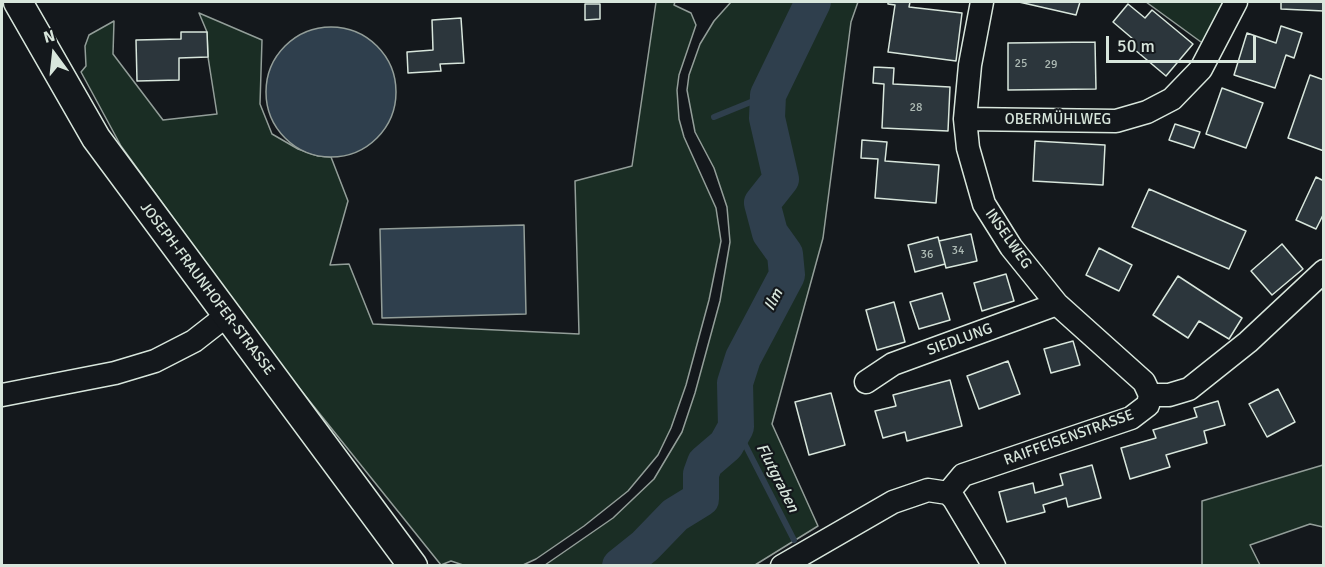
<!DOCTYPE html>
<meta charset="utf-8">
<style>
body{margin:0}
#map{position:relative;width:1325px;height:567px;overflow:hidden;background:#14181c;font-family:Signika,sans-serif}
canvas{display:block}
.frame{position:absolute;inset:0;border:3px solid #d8e6dc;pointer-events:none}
.north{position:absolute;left:24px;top:24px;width:60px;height:60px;-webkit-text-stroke:4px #14181c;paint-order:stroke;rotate:345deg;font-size:16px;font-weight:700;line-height:24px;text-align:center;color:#d8e6dc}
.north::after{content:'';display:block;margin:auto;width:21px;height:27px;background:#d8e6dc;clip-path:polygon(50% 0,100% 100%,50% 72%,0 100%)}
.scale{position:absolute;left:1106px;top:36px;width:150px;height:27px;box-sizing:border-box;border:3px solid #d8e6dc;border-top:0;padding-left:8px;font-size:18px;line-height:21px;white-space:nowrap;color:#d8e6dc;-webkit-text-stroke:4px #14181c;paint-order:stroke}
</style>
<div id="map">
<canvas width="1325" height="567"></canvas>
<div class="frame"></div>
<div class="north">N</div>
<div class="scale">50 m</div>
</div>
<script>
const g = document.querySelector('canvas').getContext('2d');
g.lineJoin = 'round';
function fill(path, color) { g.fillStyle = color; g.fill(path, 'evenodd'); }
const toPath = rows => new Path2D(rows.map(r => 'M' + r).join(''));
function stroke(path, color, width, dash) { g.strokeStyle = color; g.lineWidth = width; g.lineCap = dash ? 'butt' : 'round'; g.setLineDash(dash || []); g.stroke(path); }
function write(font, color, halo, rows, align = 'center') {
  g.font = font + ' Signika,sans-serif'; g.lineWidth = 4.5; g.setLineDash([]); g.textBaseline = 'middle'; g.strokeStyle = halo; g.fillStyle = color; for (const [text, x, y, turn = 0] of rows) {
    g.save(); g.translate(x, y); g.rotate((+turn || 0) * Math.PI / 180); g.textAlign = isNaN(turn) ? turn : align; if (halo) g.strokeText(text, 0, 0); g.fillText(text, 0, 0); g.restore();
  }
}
const green = toPath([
 [656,2,675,2,674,5,691,13,696,25,679,75,677,90,679,119,684,137,716,208,721,241,709,300,686,385,671,428,658,455,628,491,584,526,536,559,523,565,463,565,451,561,441,565,271,353,121,146,81,72,86,66,85,46,89,35,114,21,113,54,163,120,217,114,208,57,207,32,199,13,262,40,260,104,272,134,298,149,318,156,331,157,348,201,330,265,349,264,373,324,579,334,575,181,632,166,656,2],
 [731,2,858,2,851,22,823,238,772,424,818,526,755,565,545,565,613,518,654,479,682,432,695,393,720,301,730,242,727,207,714,168,695,132,687,90,689,75,700,44,714,21,731,2],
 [1146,2,1236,2,1212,50,1146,2],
 [1323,465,1323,527,1310,524,1250,545,1260,565,1202,565,1202,501,1323,465]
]);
const water = toPath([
 '266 92a65 65 0 1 1 130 0a65 65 0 1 1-130 0Z',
 [524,225,526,314,382,318,380,229,524,225]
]);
const stream = toPath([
 [714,117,768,95],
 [736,427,794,540]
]);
const river = toPath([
 [620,566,645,546,675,515,701,499,701,474,705,463,726,445,736,427,735,383,743,358,787,275,785,254,770,233,762,203,781,179,767,118,768,95,813,2]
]);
const building = toPath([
 [888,2,910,2,909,7,962,13,956,61,888,52,895,5,888,4,888,2],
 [1019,2,1080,2,1076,15,1019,2],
 [1281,2,1324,2,1324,11,1281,9,1281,2],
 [585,4,600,4,600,19,585,20,585,4],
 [1128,4,1145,18,1152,10,1193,44,1166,76,1128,44,1133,39,1113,22,1128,4],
 [461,18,464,63,440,64,441,71,408,73,407,52,433,50,432,20,461,18],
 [1281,26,1302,33,1294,58,1286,55,1275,88,1234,75,1247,33,1276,43,1281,26],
 [181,32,207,32,208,57,179,58,179,80,137,81,136,40,181,39,181,32],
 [1095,42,1096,89,1008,90,1008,43,1095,42],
 [874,67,894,68,893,84,950,87,948,131,882,128,884,84,873,83,874,67],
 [1310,75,1324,80,1324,151,1288,138,1310,75],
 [1222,88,1263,103,1246,148,1206,134,1222,88],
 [1175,124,1200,132,1194,148,1169,140,1175,124],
 [862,140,887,142,885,161,939,165,936,203,875,198,878,159,861,158,862,140],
 [1035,141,1105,145,1103,185,1033,181,1035,141],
 [1316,177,1324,181,1324,213,1316,229,1296,220,1316,177],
 [1149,189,1246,231,1229,269,1132,227,1149,189],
 [971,234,977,261,946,268,939,241,971,234],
 [938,237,945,264,915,272,908,245,938,237],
 [1282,244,1303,269,1272,295,1251,271,1282,244],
 [1099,248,1132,265,1119,291,1086,275,1099,248],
 [1006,274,1014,301,982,311,974,283,1006,274],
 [1178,276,1242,318,1229,339,1199,321,1188,338,1153,315,1178,276],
 [942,293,950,320,919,329,910,302,942,293],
 [894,302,905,342,877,350,866,310,894,302],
 [1073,341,1080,365,1051,373,1044,349,1073,341],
 [1008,361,1020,394,979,409,967,376,1008,361],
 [950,380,962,426,907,441,905,432,883,438,875,411,896,406,893,395,950,380],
 [1278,389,1295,422,1267,437,1249,404,1278,389],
 [831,393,845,445,809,455,795,402,831,393],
 [1218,401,1225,425,1204,431,1207,443,1166,455,1170,467,1130,479,1121,448,1156,438,1153,430,1197,417,1194,408,1218,401],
 [1092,465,1101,498,1068,507,1066,498,1043,505,1045,512,1007,522,999,492,1033,483,1035,493,1063,485,1060,474,1092,465]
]);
const minor = toPath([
 [982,2,970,65,965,119,968,148,984,204,1011,247,1057,304,1144,382,1150,395],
 [965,119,1116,121,1147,112,1172,99,1201,69,1236,2],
 [866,382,893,364,1057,304],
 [2,395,115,373,155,361,194,341,226,316],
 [1150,395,1169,395,1189,389,1248,342,1324,271],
 [948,493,963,475,1131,418,1148,405,1150,395],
 [782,566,893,502,928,490,948,493,954,499,994,566]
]);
const major = toPath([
 [18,2,96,138,413,566]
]);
const numberNames = [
 ["25",1021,64],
 ["29",1051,65],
 ["28",916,108],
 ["34",958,251],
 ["36",927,255]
];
const streetNames = [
 ["OBERMÜHLWEG",1058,120],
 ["INSELWEG",1008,239,55],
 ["JOSEPH-FRAUNHOFER-STRASSE",207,289,53],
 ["SIEDLUNG",960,340,-20],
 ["RAIFFEISENSTRASSE",1069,438,-20]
];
const waterNames = [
 ["Ilm",774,300,-63],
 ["Flutgraben",777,478,63]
];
fill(green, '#1a2d24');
stroke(green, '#939e99', 1.5);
fill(water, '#2f3f4d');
stroke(water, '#939e99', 1.5);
stroke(stream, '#2f3f4d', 6);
stroke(river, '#2f3f4d', 36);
fill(building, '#2c363c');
stroke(building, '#d8e6dc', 1.5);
stroke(minor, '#d8e6dc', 25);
stroke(major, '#d8e6dc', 31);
stroke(minor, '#14181c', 22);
stroke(major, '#14181c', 28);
write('12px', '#adbab4', null, numberNames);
write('15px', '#d8e6dc', '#14181c', streetNames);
write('italic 16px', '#d8e6dc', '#14181c', waterNames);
</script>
